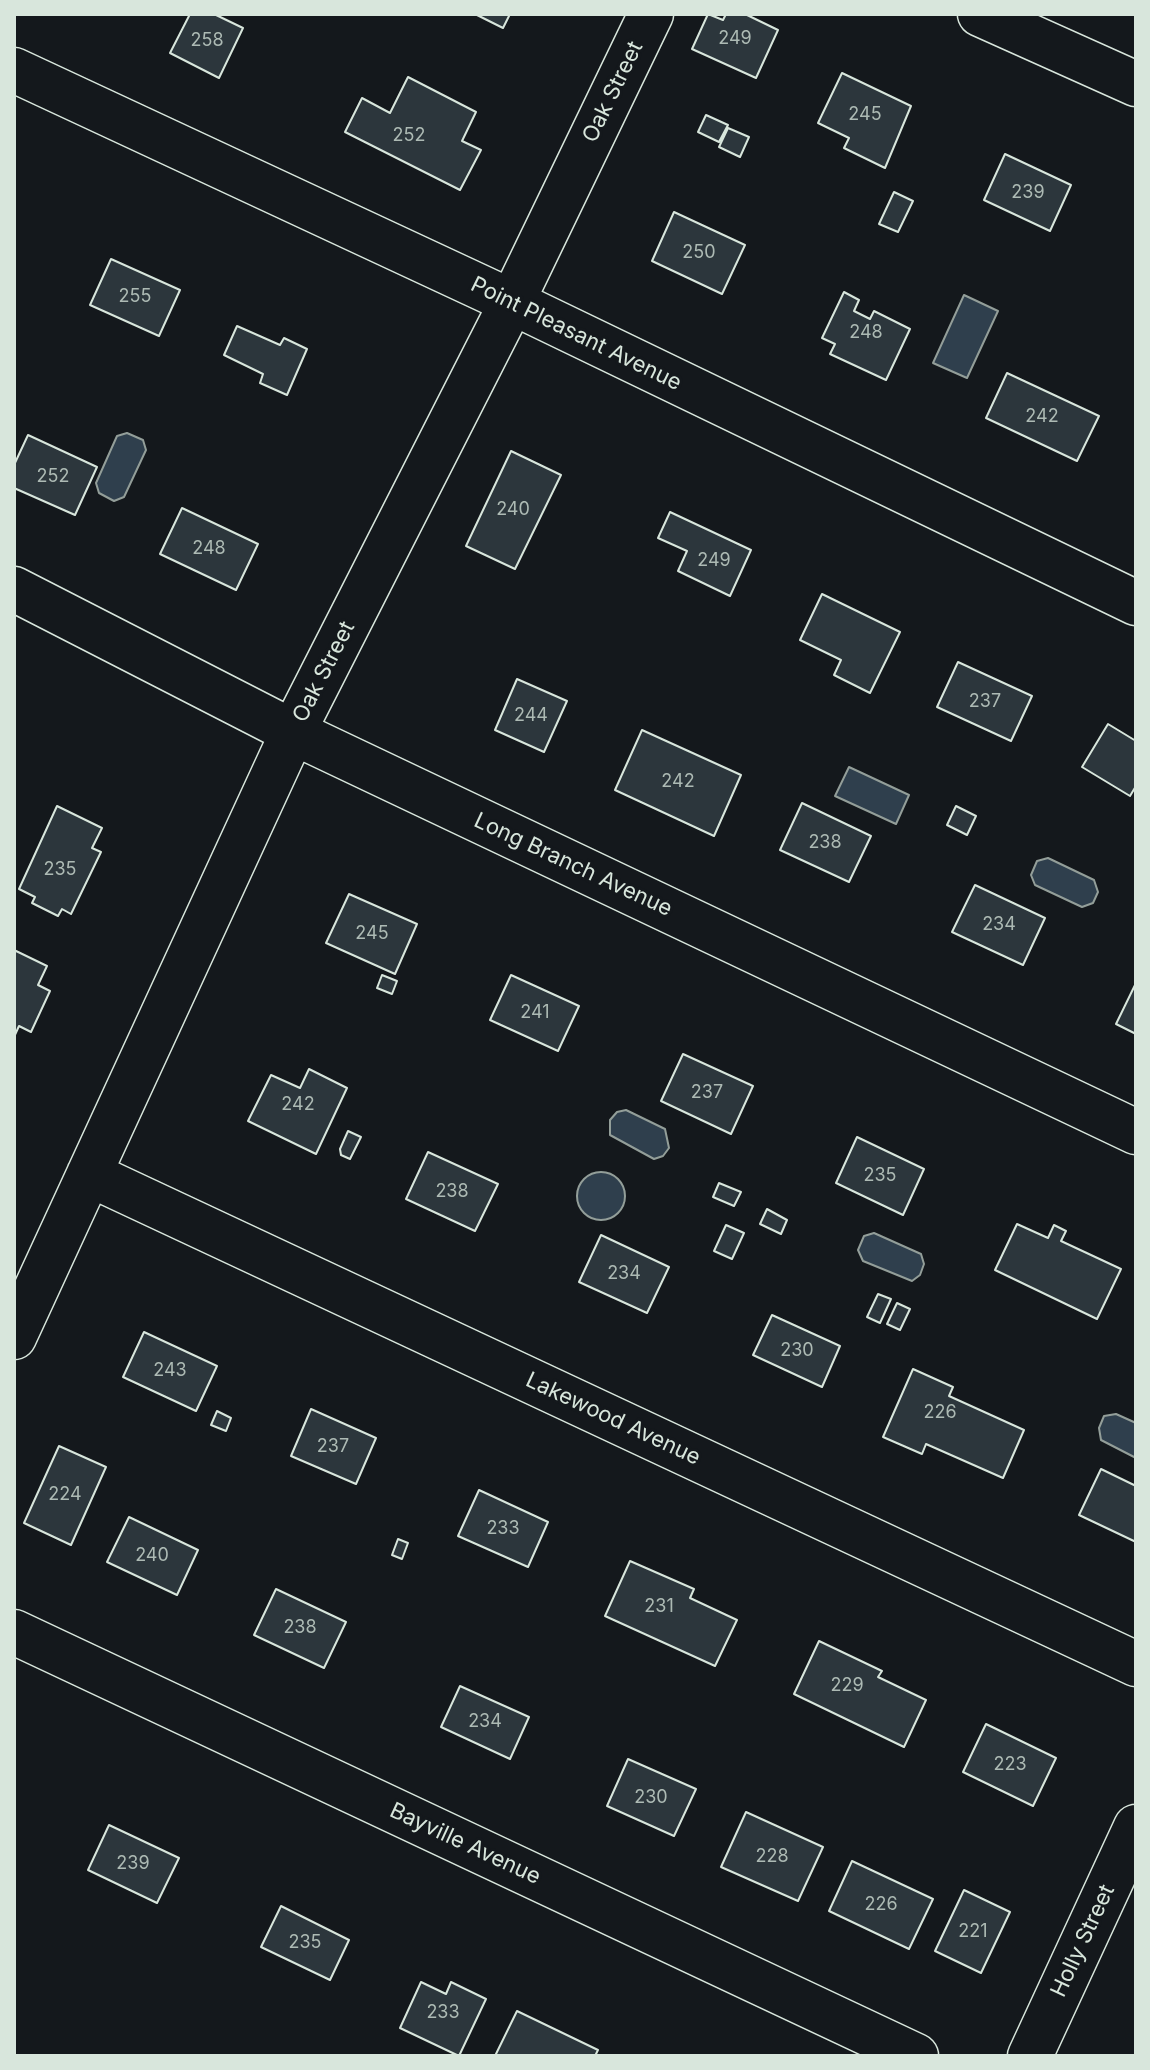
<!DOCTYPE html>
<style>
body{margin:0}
#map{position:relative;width:1150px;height:2070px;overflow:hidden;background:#14181c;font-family:Inter,sans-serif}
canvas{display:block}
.frame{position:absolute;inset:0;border:16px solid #d8e6dc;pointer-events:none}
</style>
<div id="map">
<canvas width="1150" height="2070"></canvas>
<div class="frame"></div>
</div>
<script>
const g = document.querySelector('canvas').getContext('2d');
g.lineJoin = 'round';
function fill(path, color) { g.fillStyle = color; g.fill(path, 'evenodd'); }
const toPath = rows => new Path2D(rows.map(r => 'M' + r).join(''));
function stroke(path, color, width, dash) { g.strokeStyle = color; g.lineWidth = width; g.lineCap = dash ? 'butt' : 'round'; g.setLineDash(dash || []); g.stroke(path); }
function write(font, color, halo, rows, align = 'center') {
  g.font = font + ' Inter,sans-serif'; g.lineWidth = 6; g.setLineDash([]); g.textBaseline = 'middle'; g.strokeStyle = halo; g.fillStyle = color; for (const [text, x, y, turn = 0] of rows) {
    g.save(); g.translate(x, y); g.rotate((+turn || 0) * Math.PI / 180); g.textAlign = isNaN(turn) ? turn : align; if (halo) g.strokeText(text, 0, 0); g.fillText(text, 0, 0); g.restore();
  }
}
const water = toPath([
 [964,295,998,311,967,378,933,363,964,295],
 [127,433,143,440,146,450,124,497,114,501,99,493,96,483,117,436,127,433],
 [849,767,909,795,896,824,835,796,849,767],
 [1048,858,1094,880,1098,892,1093,903,1082,907,1035,885,1031,875,1037,861,1048,858],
 [626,1110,665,1129,669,1148,663,1156,654,1159,610,1135,610,1120,617,1112,626,1110],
 '577 1196a24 24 0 1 1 48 0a24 24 0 1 1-48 0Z',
 [874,1233,921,1254,924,1264,920,1275,912,1281,863,1261,858,1250,864,1236,874,1233],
 [1116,1414,1136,1423,1136,1458,1101,1440,1099,1428,1104,1416,1116,1414]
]);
const building = toPath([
 [190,14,214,14,243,28,219,78,170,53,190,14],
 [475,14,510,14,503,28,475,14],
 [708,14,723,20,726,14,745,14,778,30,756,78,692,49,708,14],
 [842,73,911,106,885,168,844,148,849,138,818,123,842,73],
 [408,77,476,112,462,141,481,150,460,190,345,132,362,98,390,113,408,77],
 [706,115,728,125,719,142,698,132,706,115],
 [728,128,749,137,740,157,719,147,728,128],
 [1005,154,1071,185,1050,231,984,200,1005,154],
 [894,192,913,201,898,232,879,224,894,192],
 [674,212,745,245,722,294,652,261,674,212],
 [111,259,180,290,159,336,90,305,111,259],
 [844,292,859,300,854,311,870,319,874,311,910,329,886,380,830,354,835,344,822,338,844,292],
 [237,326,280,345,284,338,307,349,287,395,260,383,263,374,224,355,237,326],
 [1007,373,1099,416,1077,461,986,418,1007,373],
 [28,435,97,467,75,515,14,488,14,465,28,435],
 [511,451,561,475,515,569,466,546,511,451],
 [182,508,258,544,236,590,160,554,182,508],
 [670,512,751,550,730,596,678,571,687,551,658,538,670,512],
 [822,594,900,632,870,693,834,675,841,660,800,640,822,594],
 [958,662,1032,696,1011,741,937,707,958,662],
 [517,679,567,701,544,752,495,730,517,679],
 [1108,724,1136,741,1136,786,1130,796,1082,767,1108,724],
 [642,730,741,775,714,836,615,790,642,730],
 [802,803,871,836,849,882,780,850,802,803],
 [57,806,102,828,92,848,101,852,71,914,62,909,58,916,32,903,35,897,19,889,57,806],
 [956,806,976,816,967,835,947,825,956,806],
 [975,885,1045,918,1023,965,952,932,975,885],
 [349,894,417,924,395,974,326,943,349,894],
 [14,950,47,966,38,985,50,991,31,1032,19,1026,14,1037,14,950],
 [382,975,397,981,392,994,377,988,382,975],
 [511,975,579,1006,558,1051,490,1020,511,975],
 [1136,983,1136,1034,1116,1024,1136,983],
 [683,1054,753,1086,731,1134,661,1101,683,1054],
 [309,1069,347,1088,316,1154,248,1121,271,1075,300,1088,309,1069],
 [348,1131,361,1137,350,1159,341,1155,340,1149,348,1131],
 [857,1137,924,1169,903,1215,836,1183,857,1137],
 [428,1152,498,1184,475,1231,406,1199,428,1152],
 [719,1183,741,1192,734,1206,713,1197,719,1183],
 [767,1209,787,1220,781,1234,760,1224,767,1209],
 [1017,1224,1048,1238,1054,1225,1066,1231,1061,1241,1121,1269,1097,1319,995,1270,1017,1224],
 [726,1225,744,1233,732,1259,714,1251,726,1225],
 [601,1235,669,1267,647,1313,579,1282,601,1235],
 [878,1294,891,1299,880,1323,867,1317,878,1294],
 [897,1303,910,1309,900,1330,887,1324,897,1303],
 [772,1315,840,1346,822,1387,753,1355,772,1315],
 [144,1332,217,1366,196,1411,123,1377,144,1332],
 [913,1369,953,1387,949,1396,1024,1430,1003,1478,926,1444,922,1454,883,1437,913,1369],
 [311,1409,376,1438,356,1484,291,1456,311,1409],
 [217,1411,231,1418,226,1431,211,1425,217,1411],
 [59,1446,106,1467,71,1545,24,1523,59,1446],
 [1101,1469,1136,1486,1136,1542,1079,1515,1101,1469],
 [479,1490,548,1522,528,1567,458,1536,479,1490],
 [129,1517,198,1550,177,1595,107,1562,129,1517],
 [398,1539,408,1543,402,1559,392,1555,398,1539],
 [630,1561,694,1589,690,1598,737,1620,715,1666,605,1616,630,1561],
 [276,1589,346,1622,324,1668,254,1635,276,1589],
 [819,1641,882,1671,878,1677,926,1700,904,1747,794,1694,819,1641],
 [460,1686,529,1717,510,1759,441,1727,460,1686],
 [986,1724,1056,1758,1033,1806,963,1772,986,1724],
 [628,1759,696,1789,674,1836,607,1806,628,1759],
 [746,1812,823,1847,798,1901,721,1867,746,1812],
 [109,1825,179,1858,157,1903,88,1870,109,1825],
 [852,1861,933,1899,909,1949,829,1911,852,1861],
 [964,1890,1010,1912,981,1973,935,1951,964,1890],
 [281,1906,349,1940,330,1980,261,1947,281,1906],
 [421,1982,446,1994,451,1982,486,1999,459,2056,400,2028,421,1982],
 [517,2011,598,2050,595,2056,495,2056,517,2011]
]);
const minor = toPath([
 [980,14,1136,84],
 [14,70,512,302,1136,603],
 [14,589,293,732,1136,1132],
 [89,1174,1136,1664],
 [14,1337,293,732,512,302,651,14],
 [14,1632,916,2056],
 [1030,2056,1136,1827]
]);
const numberNames = [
 ["249",735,39],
 ["258",207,41],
 ["245",865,115],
 ["252",409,136],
 ["239",1028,193],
 ["250",699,253],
 ["255",135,297],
 ["248",866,333],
 ["242",1042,417],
 ["252",53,477],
 ["240",513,510],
 ["248",209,549],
 ["249",714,561],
 ["237",985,702],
 ["244",531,716],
 ["242",678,782],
 ["238",825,843],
 ["235",60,870],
 ["234",999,925],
 ["245",372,934],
 ["241",535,1013],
 ["237",707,1093],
 ["242",298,1105],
 ["235",880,1176],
 ["238",452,1192],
 ["234",624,1274],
 ["230",797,1351],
 ["243",170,1371],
 ["226",940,1413],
 ["237",333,1447],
 ["224",65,1495],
 ["233",503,1529],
 ["240",152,1556],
 ["231",659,1607],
 ["238",300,1628],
 ["229",847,1686],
 ["234",485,1722],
 ["223",1010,1765],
 ["230",651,1798],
 ["228",772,1857],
 ["239",133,1864],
 ["226",881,1905],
 ["221",973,1932],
 ["235",305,1943],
 ["233",443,2013]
];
const streetNames = [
 ["Oak Street",613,92,-64],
 ["Point Pleasant Avenue",576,334,26],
 ["Oak Street",324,672,-63],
 ["Long Branch Avenue",573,865,25],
 ["Lakewood Avenue",613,1419,25],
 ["Bayville Avenue",465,1844,25],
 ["Holly Street",1083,1941,-65]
];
fill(water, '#2f3f4d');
stroke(water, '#939e99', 2);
fill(building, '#2c363c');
stroke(building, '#d8e6dc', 2);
stroke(minor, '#d8e6dc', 47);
stroke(minor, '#14181c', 44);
write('18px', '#adbab4', null, numberNames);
write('22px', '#d8e6dc', '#14181c', streetNames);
</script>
